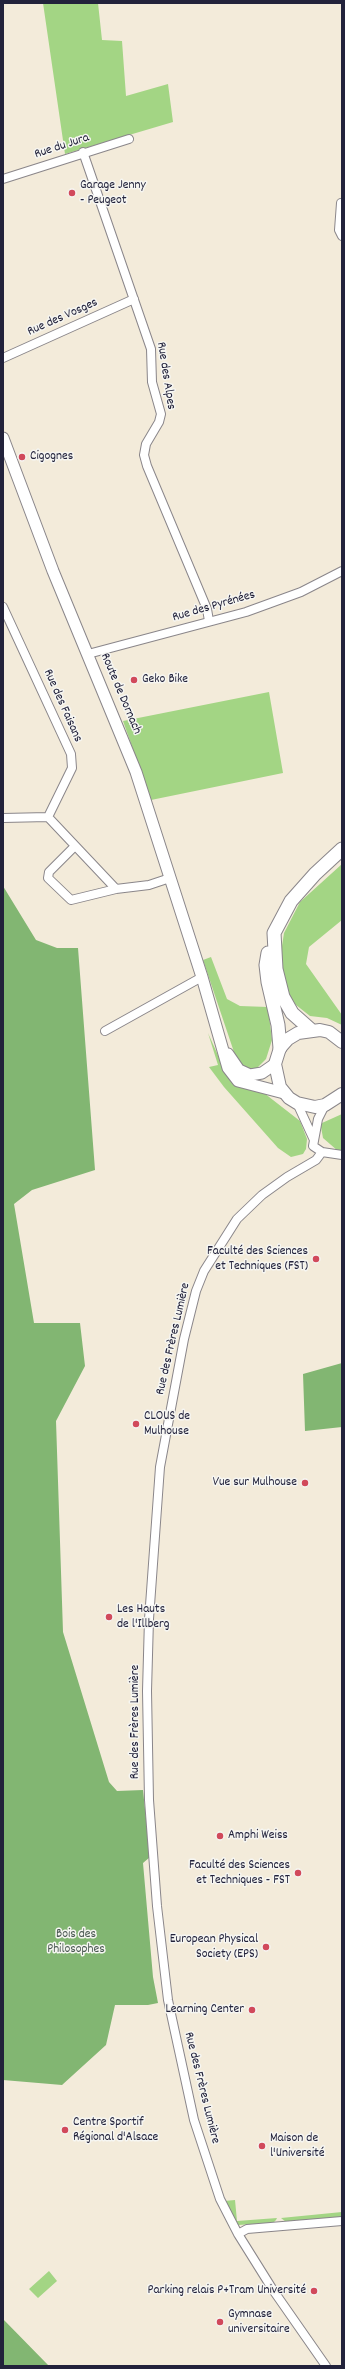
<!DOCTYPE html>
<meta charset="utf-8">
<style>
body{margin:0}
#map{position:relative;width:345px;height:2369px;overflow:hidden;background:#f3ebda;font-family:Dekko,sans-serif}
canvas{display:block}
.frame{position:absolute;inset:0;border:4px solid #22223b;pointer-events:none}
</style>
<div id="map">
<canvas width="345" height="2369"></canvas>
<div class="frame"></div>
</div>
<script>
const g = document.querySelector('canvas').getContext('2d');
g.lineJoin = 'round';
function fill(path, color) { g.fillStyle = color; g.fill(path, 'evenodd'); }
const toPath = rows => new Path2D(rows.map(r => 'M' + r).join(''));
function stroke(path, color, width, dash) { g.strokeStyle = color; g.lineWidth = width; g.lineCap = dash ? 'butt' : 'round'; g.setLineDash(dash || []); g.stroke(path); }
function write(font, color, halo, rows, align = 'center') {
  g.font = font + ' Dekko,sans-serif'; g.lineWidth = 3; g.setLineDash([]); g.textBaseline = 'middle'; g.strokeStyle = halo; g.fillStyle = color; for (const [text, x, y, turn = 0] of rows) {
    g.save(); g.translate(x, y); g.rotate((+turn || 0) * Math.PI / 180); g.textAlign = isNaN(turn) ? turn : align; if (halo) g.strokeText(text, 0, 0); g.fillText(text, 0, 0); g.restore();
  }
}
const green = toPath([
 [43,3,98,3,102,40,122,41,126,96,168,84,173,122,65,154],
 [269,692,283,773,151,800,123,721],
 [342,864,342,920,309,947,306,964,342,1015,342,1025,327,1018,310,1016,296,1005,288,995,280,959,284,933,300,902],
 [211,957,227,999,240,1006,268,1007,272,1040,266,1059,256,1069,250,1070,242,1066,236,1058,203,960],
 [208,1033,225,1071,264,1093,300,1121,307,1139,306,1149,303,1154,291,1157,278,1148,224,1087,209,1067,218,1065],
 [342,1114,342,1151,338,1151,323,1138,321,1127,322,1123],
 [235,2200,237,2221,277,2218,276,2220,273,2223,238,2225,224,2201],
 [342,2212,342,2217,286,2222,281,2218],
 [49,2271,57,2281,38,2298,29,2289]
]);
const forest = toPath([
 [3,886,36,940,57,948,78,948,95,1170,32,1190,14,1204,34,1323,80,1323,85,1366,56,1421,63,1632,109,1782,117,1791,143,1790,150,1857,143,1863,153,1977,158,2003,148,2005,115,2005,106,2045,62,2085,3,2080],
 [342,1363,342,1427,305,1431,303,1374],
 [3,2319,49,2366,3,2366]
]);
const minor = toPath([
 [83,152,151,349,152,382,161,414,159,422,146,444,144,455,147,466,207,609,209,621],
 [3,179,129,139],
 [341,203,339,230,342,236],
 [3,358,134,299],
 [3,607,71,754,72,768,48,817],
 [88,654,246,612,301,592,342,571],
 [48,817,116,889],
 [3,818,48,817],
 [74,847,49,872,48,878,71,900,116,889,149,885,170,878],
 [105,1031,202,977],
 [297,1103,314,1140],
 [325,1105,318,1119,313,1146,322,1152,316,1160,287,1177,262,1195,237,1219,204,1271,196,1291,184,1339,160,1467,149,1619,147,1691,149,1800,157,1906,168,2000,194,2120,220,2199,238,2234,273,2290,326,2366],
 [322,1152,342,1155],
 [238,2234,247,2229,342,2221]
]);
const secondary = toPath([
 [3,438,53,571,136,772,202,977,228,1068,238,1081,284,1093],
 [228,1054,239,1070,250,1075,262,1073,275,1064]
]);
const primary = toPath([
 [342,1042,329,1032,320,1030,298,1033,288,1039,280,1048,275,1064,280,1087,289,1098,297,1103,315,1107,325,1105,342,1094]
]);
const trunk = toPath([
 [268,953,266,965,268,982,278,1025,280,1048],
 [310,1029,292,1013,283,997,276,969,274,933,291,901,315,874,342,849]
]);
const markers = [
 [72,193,4,"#d1495b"],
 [22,457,4,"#d1495b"],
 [134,680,4,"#d1495b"],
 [316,1259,4,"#d1495b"],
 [136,1424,4,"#d1495b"],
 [305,1483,4,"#d1495b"],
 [109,1617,4,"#d1495b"],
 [220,1836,4,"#d1495b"],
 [298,1873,4,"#d1495b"],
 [266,1947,4,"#d1495b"],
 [252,2010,4,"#d1495b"],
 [65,2130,4,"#d1495b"],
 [262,2146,4,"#d1495b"],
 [314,2291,4,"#d1495b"],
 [220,2322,4,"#d1495b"]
];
const streetNames = [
 ["Rue du Jura",62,147,-18],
 ["Rue des Vosges",63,318,-24],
 ["Rue des Alpes",165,376,81],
 ["Rue des Pyrénées",214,607,-16],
 ["Route de Dornach",120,694,67],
 ["Rue des Faisans",62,706,66],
 ["Rue des Frères Lumière",174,1339,-77],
 ["Rue des Frères Lumière",136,1722,-90],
 ["Rue des Frères Lumière",201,2088,76]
];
const poiNames = [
 ["Garage Jenny",80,186],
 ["- Peugeot",80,201],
 ["Cigognes",30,457],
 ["Geko Bike",142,680],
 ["Faculté des Sciences",308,1252,"right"],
 ["et Techniques (FST)",308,1267,"right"],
 ["CLOUS de",144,1417],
 ["Mulhouse",144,1432],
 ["Vue sur Mulhouse",297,1483,"right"],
 ["Les Hauts",117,1610],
 ["de l'Illberg",117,1625],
 ["Amphi Weiss",228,1836],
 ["Faculté des Sciences",290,1866,"right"],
 ["et Techniques - FST",290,1881,"right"],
 ["European Physical",258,1940,"right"],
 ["Society (EPS)",258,1955,"right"],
 ["Learning Center",244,2010,"right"],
 ["Centre Sportif",73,2123],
 ["Régional d'Alsace",73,2138],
 ["Maison de",270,2139],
 ["l'Université",270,2154],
 ["Parking relais P+Tram Université",306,2291,"right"],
 ["Gymnase",228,2315],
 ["universitaire",228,2330]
];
const parkNames = [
 ["Bois des",76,1935],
 ["Philosophes",76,1950]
];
fill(green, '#a3d584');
fill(forest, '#82b672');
stroke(minor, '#8a868a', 10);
stroke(secondary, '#8a868a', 13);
stroke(primary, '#8a868a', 14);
stroke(trunk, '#8a868a', 15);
stroke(minor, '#fff', 8);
stroke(secondary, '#fff', 11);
stroke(primary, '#fff', 12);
stroke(trunk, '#fff', 13);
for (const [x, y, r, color] of markers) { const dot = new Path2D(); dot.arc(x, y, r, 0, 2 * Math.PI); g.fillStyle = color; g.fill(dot); stroke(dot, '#f6f6f2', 1.5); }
write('13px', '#22223b', '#f6f6f2', streetNames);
write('13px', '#22223b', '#f6f6f2', poiNames, 'left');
write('13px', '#495851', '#f6f6f2', parkNames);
</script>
